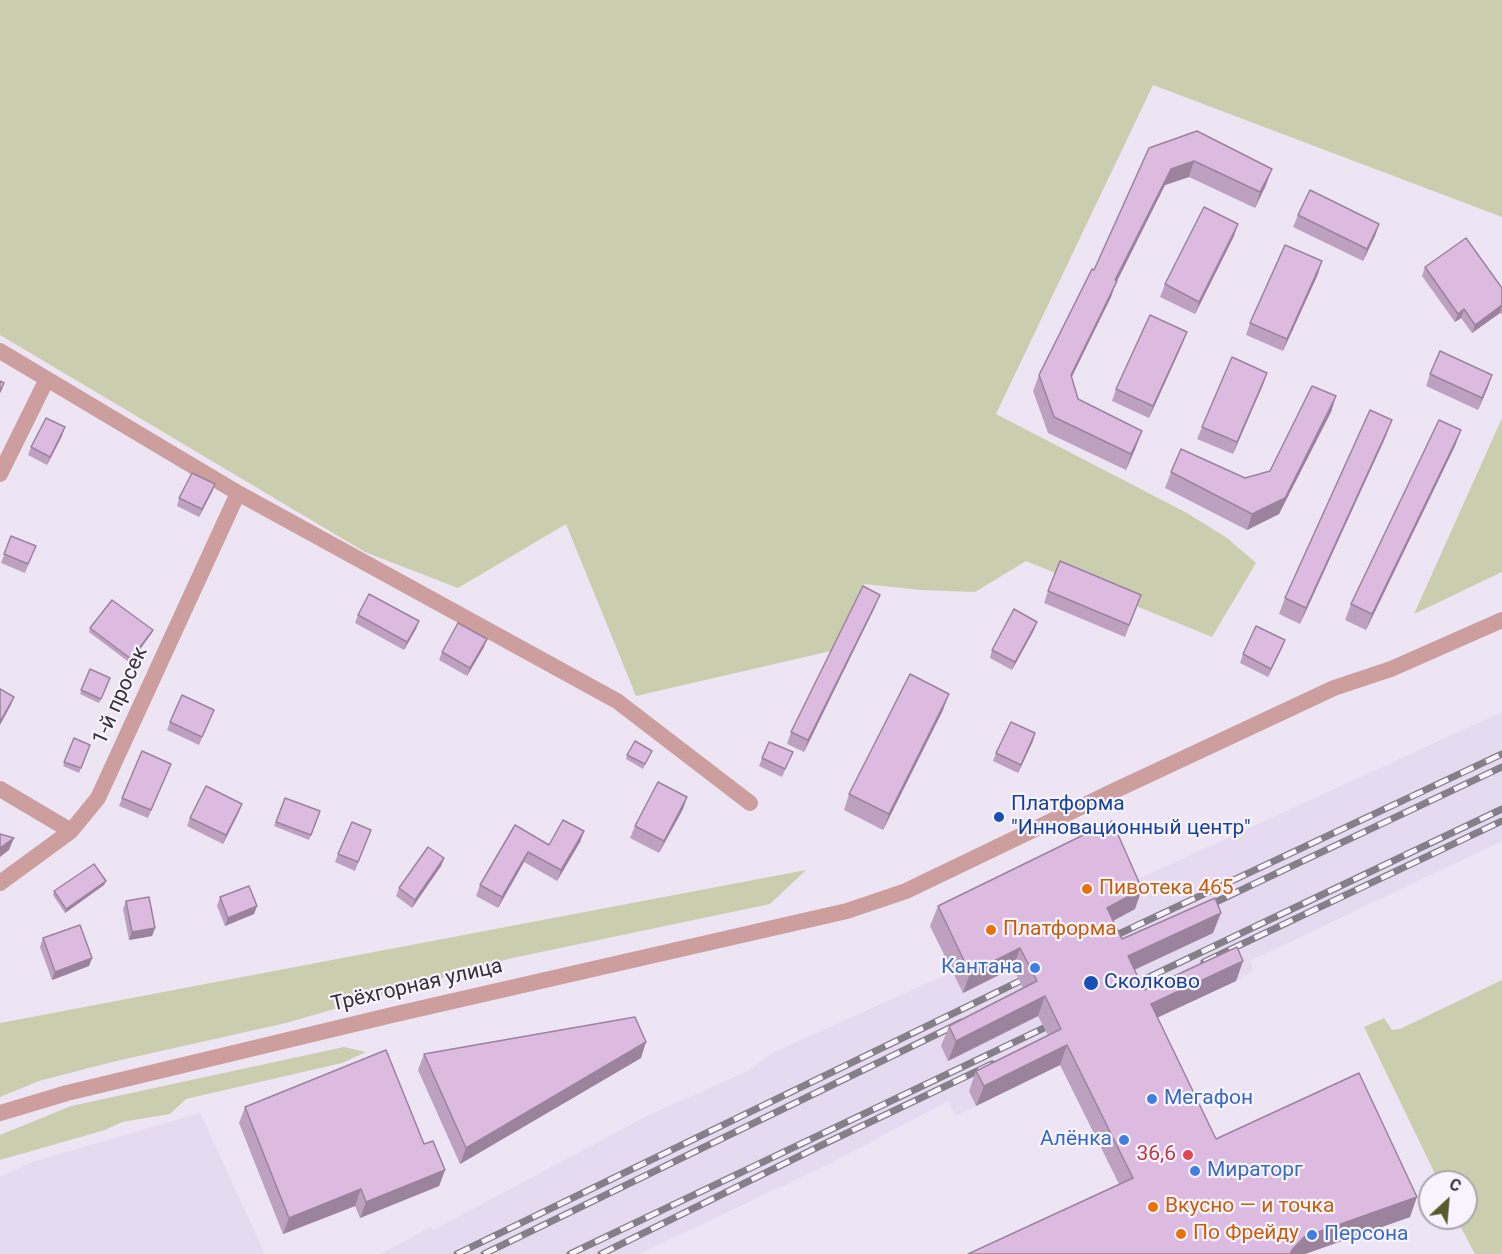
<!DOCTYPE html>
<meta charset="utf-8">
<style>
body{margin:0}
#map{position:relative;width:1502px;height:1254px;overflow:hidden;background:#ede5f4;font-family:Roboto,sans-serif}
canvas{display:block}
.north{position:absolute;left:1418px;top:1170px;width:60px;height:60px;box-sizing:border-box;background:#f9f3ff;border:2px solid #aaa5af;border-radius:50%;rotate:26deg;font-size:16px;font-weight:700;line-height:24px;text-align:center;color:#343036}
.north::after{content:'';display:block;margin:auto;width:21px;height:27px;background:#5a5b29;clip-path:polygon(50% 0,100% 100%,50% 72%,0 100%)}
</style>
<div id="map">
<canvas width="1502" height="1254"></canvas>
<div class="north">С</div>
</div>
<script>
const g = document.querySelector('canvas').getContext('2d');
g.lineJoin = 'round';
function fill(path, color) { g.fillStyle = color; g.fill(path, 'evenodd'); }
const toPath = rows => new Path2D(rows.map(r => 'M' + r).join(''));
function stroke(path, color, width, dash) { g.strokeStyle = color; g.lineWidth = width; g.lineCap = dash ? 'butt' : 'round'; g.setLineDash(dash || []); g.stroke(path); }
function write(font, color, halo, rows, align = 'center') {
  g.font = font + ' Roboto,sans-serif'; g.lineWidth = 4.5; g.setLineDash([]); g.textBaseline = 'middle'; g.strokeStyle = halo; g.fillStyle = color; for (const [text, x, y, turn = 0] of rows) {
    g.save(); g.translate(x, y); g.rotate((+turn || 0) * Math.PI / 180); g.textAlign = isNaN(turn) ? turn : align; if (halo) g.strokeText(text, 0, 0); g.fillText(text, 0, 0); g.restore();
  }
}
const built = toPath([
 [1502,712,1502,841,1250,961,1253,971,1236,981,1230,967,969,1091,976,1106,956,1116,948,1101,831,1163,639,1254,380,1254,431,1227,433,1230,651,1114,748,1071,772,1053,952,972,930,926,1105,841,1125,885],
 [200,1113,265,1254,0,1254,0,1177,32,1162]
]);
const green = toPath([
 [0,0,1502,0,1502,217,1153,85,996,414,1187,513,1227,538,1256,563,1212,637,1026,561,975,592,921,590,864,584,831,651,636,696,566,524,458,588,365,552,0,335],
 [1502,418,1502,572,1414,614],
 [806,870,770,904,508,959,286,1023,112,1062,39,1081,0,1097,0,1023],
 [1502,980,1502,1254,1475,1254,1456,1218,1466,1218,1466,1182,1439,1182,1364,1027,1384,1018,1392,1030,1400,1029],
 [344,1047,366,1052,342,1063,186,1099,170,1114,122,1122,105,1130,0,1160,0,1135,71,1106]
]);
const minor = toPath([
 [0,351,238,493,617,701,750,803],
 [0,474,47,379],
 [0,789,71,831],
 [0,883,71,831,98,798,238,493]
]);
const tertiary = toPath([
 [0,1113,67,1093,392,1015,847,911,906,891,1116,790,1334,688,1391,669,1502,620]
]);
const rail = toPath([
 [1201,909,1502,767],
 [1106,940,1502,754],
 [1204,962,1502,821],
 [1126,988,1502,809],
 [457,1254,1020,981],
 [484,1254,962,1022],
 [570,1254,1044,1028],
 [601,1254,824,1144,992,1064]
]);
const wall = toPath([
 [1197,131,1266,185,1255,208,1189,177,1165,185,1115,285,1111,297,1071,377,1078,399,1136,447,1126,470,1048,433,1033,391,1039,375,1094,270],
 [1298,215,1379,224,1375,236,1363,261,1293,227],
 [1234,236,1195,314,1160,297,1165,284],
 [1425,267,1502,288,1502,314,1500,313,1472,333,1461,318,1455,322,1422,276],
 [1318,274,1283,351,1246,335,1250,323],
 [1187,332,1182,345,1149,418,1112,401,1116,389],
 [1267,373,1233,454,1197,439,1202,427],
 [1430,374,1488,387,1478,410,1426,386],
 [1336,396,1331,412,1279,514,1247,530,1165,488,1171,472,1245,478,1270,471],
 [1461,430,1455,446,1366,630,1345,620,1351,604],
 [62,436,47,465,28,455,31,447],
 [1386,436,1300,624,1279,614,1285,598],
 [215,484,212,492,199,517,177,506,179,498],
 [11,536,36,546,25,573,1,563],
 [1048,591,1137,607,1125,637,1044,603],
 [875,607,804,752,787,744,791,732],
 [358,615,419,621,416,629,404,650,355,623],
 [90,628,151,634,130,663,89,632],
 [1034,630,1012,670,990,658,992,650],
 [1285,640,1268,677,1240,663,1243,654],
 [484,647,467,676,439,660,442,652],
 [90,669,110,678,99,703,80,694],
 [214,710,199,745,167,730,170,722],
 [943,710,883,830,844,810,849,794],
 [74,738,90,745,79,773,63,766],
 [1033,741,1018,773,993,761,996,753],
 [652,751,643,769,626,759,627,755],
 [793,752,782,777,759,766,762,758],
 [171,764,148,818,119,806,122,798],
 [687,797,683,809,659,853,630,838,635,826],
 [285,798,320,811,309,840,274,826],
 [239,812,223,844,187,826,190,818],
 [515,825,549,845,584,831,580,842,557,881,524,862,498,908,476,896,480,885],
 [371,830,355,871,335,862,338,854],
 [444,858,441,866,412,908,396,896,399,888],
 [106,881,104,885,65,913,53,895,54,891],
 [220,897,257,906,254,914,225,926,217,906],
 [126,901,155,928,152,936,129,940,123,909],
 [938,906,1135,909,1113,920,1122,939,1213,933,1134,970,1144,990,1243,961,1236,981,1157,1018,1216,1139,1410,1217,1305,1254,968,1254,1119,1184,1060,1065,976,1106,969,1091,976,1071,1048,1035,1038,1016,948,1061,941,1046,949,1026,1023,988,1013,968,963,993,930,926],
 [43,938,92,958,89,966,52,980,40,947],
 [424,1054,641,1058,460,1164,418,1070],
 [245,1107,424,1144,445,1170,439,1186,360,1218,355,1206,283,1234,239,1123]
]);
const shadedWall = toPath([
 [1194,161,1189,177,1165,185,1115,285,1111,297,1065,391,1071,375,1115,280,1171,169],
 [1272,169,1266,185,1255,208,1260,192],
 [1238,224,1234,236,1195,314,1199,302],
 [1379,224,1375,236,1363,261,1367,249],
 [1322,261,1318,274,1283,351,1287,339],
 [1502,305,1500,313,1472,333,1475,325],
 [1464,309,1461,318,1455,322,1458,314],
 [1187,332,1182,345,1149,418,1153,406],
 [1267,373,1263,385,1233,454,1237,442],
 [1492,375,1488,387,1478,410,1482,398],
 [1336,396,1331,412,1279,514,1247,530,1252,514],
 [1392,420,1386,436,1300,624,1306,608],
 [65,427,62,436,47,465,50,457],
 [1461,430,1455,446,1366,630,1372,614],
 [1142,431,1136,447,1126,470,1131,454],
 [215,484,212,492,199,517,202,509],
 [880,595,875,607,804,752,808,740],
 [419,621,416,629,404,650,407,642],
 [1037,622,1034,630,1012,670,1015,662],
 [153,630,151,634,130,663,131,659],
 [487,639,484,647,467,676,470,668],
 [1285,640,1282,648,1268,677,1271,669],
 [949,694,943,710,883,830,889,814],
 [14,697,11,705,0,725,0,722],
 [1035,733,1033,741,1018,773,1021,765],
 [687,797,683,809,659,853,664,841],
 [242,804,239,812,223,844,226,835],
 [584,831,580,842,557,881,561,870],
 [14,838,9,850,0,857,0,848],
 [528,852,524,862,498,908,502,897],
 [444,858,441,866,412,908,415,900],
 [106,881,104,885,65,913,66,909],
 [1142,889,1135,909,1100,928,1107,908],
 [257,906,254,914,225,926,228,918],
 [1221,913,1213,933,1121,976,1128,956],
 [155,928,152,936,129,940,132,932],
 [1020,948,1013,968,963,993,970,973],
 [92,958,89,966,52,980,55,972],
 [1243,961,1236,981,1143,1024,1151,1004],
 [1045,996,1038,1016,948,1061,956,1041],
 [646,1042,641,1058,460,1164,466,1148],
 [1067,1045,1060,1065,976,1106,984,1086],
 [445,1170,439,1186,360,1218,366,1202],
 [361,1189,355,1206,283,1234,289,1218],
 [1417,1197,1410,1217,1305,1254,1290,1254,1292,1250,1304,1237]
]);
const building = toPath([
 [1197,131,1272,169,1260,192,1194,161,1171,169,1115,280,1117,281,1071,375,1078,399,1142,431,1131,454,1054,417,1039,375,1092,269,1094,270,1149,148,1197,131],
 [1310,190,1379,224,1367,249,1298,215,1310,190],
 [1204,207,1238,224,1199,302,1165,284,1204,207],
 [1466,238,1502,288,1502,305,1475,325,1464,309,1458,314,1425,267,1466,238],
 [1285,245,1322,261,1287,339,1250,323,1285,245],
 [1150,315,1187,332,1153,406,1116,389,1150,315],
 [1440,351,1492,375,1482,398,1430,374,1440,351],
 [1232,357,1267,373,1237,442,1202,427,1232,357],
 [0,381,4,383,0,392,0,381],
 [1312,386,1336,396,1285,498,1252,514,1171,472,1181,449,1245,478,1270,471,1312,386],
 [1370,410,1392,420,1306,608,1285,598,1370,410],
 [46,418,65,427,50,457,31,447,46,418],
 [1439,420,1461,430,1372,614,1351,604,1439,420],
 [192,473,215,484,202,509,179,498,192,473],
 [11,536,36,546,28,564,4,554,11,536],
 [1060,561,1141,595,1129,625,1048,591,1060,561],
 [863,586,880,595,808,740,791,732,863,586],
 [369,594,419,621,407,642,358,615,369,594],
 [112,600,153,630,131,659,90,628,112,600],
 [1014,609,1037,622,1015,662,992,650,1014,609],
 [458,623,487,639,470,668,442,652,458,623],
 [1256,626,1285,640,1271,669,1243,654,1256,626],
 [90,669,110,678,101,699,81,690,90,669],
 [910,674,949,694,889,814,849,794,910,674],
 [0,689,14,697,0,722,0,689],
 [182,695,214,710,202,737,170,722,182,695],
 [1011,722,1035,733,1021,765,996,753,1011,722],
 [74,738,90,745,81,768,64,762,74,738],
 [635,741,652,751,645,764,627,755,635,741],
 [769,742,793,752,785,769,762,758,769,742],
 [142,751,171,764,151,810,122,798,142,751],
 [658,782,687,797,664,841,635,826,658,782],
 [206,786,242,804,226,835,190,818,206,786],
 [285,798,320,811,311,835,276,822,285,798],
 [563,820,584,831,561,870,528,852,502,897,480,885,515,825,549,845,563,820],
 [1112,821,1142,889,1107,908,1122,939,1215,898,1221,913,1128,956,1144,990,1237,947,1243,961,1151,1004,1216,1139,1359,1073,1417,1197,1304,1237,1292,1250,1290,1254,968,1254,1133,1178,1067,1045,984,1086,976,1071,1061,1029,1045,996,956,1041,949,1026,1037,981,1020,948,970,973,938,906,1112,821],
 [352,822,371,830,358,862,338,854,352,822],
 [0,834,14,838,0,848,0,834],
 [428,847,444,858,415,900,399,888,428,847],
 [94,864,106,881,66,909,54,891,94,864],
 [249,886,257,906,228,918,220,897,249,886],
 [149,897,155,928,132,932,126,901,149,897],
 [80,925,92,958,55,972,43,938,80,925],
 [635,1017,646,1042,466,1148,424,1054,635,1017],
 [386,1050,424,1144,433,1141,445,1170,366,1202,361,1189,289,1218,245,1107,386,1050]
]);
const markers = [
 [999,817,6,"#1a4fb4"],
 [1087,889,6,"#e8710a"],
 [991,930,6,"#e8710a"],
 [1035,968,6,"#3f7fe0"],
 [1091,983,8,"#1a4fb4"],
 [1152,1099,6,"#3f7fe0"],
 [1124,1140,6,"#3f7fe0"],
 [1188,1155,6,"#e0444e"],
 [1195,1171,6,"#3f7fe0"],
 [1153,1207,6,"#e8710a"],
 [1181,1234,6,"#e8710a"],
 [1312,1235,6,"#3f7fe0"]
];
const streetNames = [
 ["1-й просек",121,696,-66],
 ["Трёхгорная улица",417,986,-13]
];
const transitNames = [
 ["Платформа",1011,805],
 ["\"Инновационный центр\"",1011,829],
 ["Сколково",1104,983]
];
const foodNames = [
 ["Пивотека 465",1099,889],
 ["Платформа",1003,930],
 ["Вкусно — и точка",1165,1207],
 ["По Фрейду",1193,1234]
];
const shopNames = [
 ["Кантана",1023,968,"right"],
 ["Мегафон",1164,1099],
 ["Алёнка",1112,1140,"right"],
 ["Мираторг",1207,1171],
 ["Персона",1324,1235]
];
const healthNames = [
 ["36,6",1176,1155]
];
fill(built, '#e5daf0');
fill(green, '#caceaf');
stroke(minor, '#cc9e9d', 16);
stroke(tertiary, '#cc9e9d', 16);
stroke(rail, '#857f89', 7);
stroke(rail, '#f9f3ff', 4.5, [14]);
fill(wall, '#bea1c1');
fill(shadedWall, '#9b839d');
fill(building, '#ddbbe0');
stroke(building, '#9b839d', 1.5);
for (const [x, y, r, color] of markers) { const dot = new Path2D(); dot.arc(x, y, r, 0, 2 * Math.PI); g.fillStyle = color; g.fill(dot); stroke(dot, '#f9f3ff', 2); }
write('21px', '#343036', '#f9f3ff', streetNames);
write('21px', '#164399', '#f9f3ff', transitNames, 'left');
write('21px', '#c56008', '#f9f3ff', foodNames, 'left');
write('21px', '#366cbe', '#f9f3ff', shopNames, 'left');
write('21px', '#be3a42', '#f9f3ff', healthNames, 'right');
</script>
